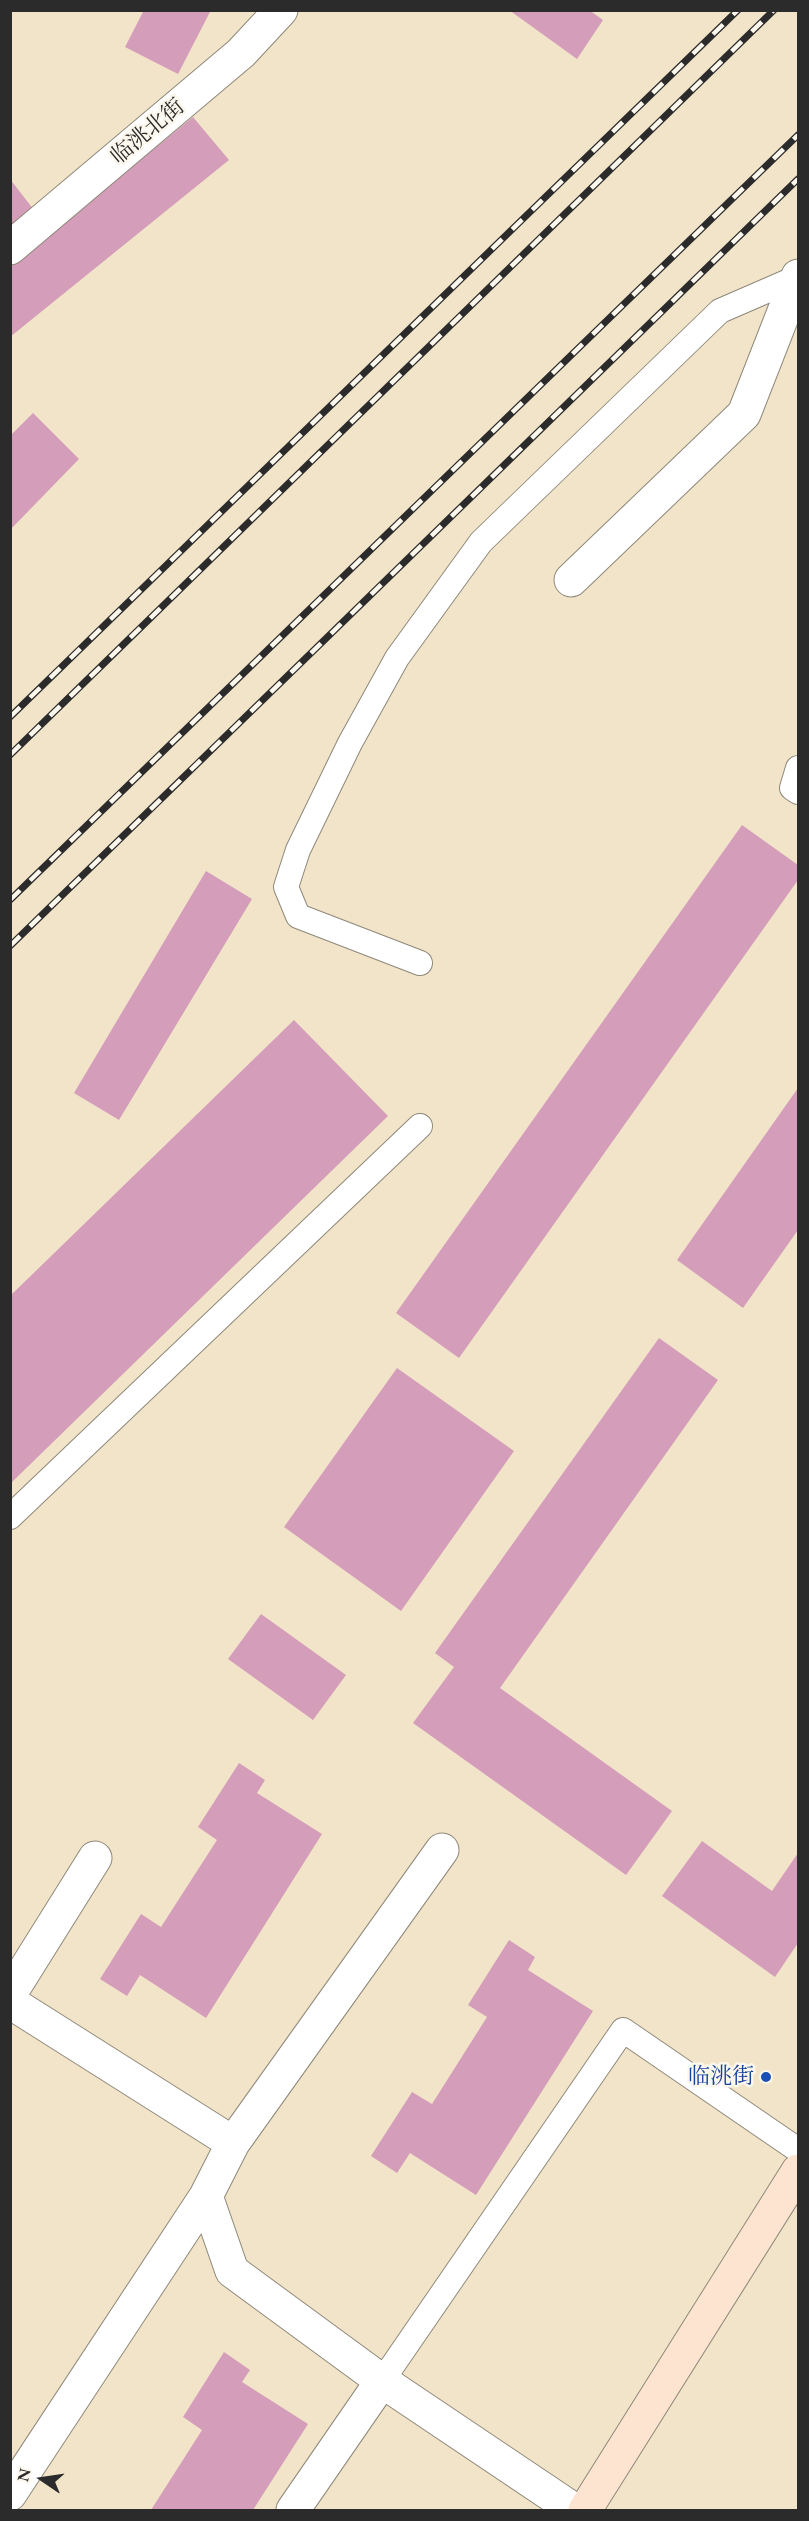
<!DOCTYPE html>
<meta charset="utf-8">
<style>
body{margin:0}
#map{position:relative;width:809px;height:2521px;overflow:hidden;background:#f2e4c9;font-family:"EB Garamond",serif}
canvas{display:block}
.frame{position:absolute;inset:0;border:12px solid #2b2b2b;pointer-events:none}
.north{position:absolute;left:12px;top:2449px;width:60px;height:60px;-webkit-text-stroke:4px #fbf7ec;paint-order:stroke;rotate:283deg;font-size:16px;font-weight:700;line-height:24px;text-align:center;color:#2b2b2b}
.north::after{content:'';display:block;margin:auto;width:21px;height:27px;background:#2b2b2b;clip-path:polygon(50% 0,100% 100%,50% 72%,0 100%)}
</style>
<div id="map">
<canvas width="809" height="2521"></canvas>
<div class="frame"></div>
<div class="north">N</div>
</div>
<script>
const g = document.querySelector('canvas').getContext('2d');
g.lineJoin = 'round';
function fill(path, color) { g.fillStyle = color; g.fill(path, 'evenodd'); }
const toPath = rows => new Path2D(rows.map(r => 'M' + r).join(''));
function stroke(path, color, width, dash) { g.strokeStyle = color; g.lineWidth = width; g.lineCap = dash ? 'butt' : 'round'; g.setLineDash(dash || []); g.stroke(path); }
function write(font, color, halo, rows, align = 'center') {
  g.font = font + ' "EB Garamond","Noto Serif SC",serif'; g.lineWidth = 5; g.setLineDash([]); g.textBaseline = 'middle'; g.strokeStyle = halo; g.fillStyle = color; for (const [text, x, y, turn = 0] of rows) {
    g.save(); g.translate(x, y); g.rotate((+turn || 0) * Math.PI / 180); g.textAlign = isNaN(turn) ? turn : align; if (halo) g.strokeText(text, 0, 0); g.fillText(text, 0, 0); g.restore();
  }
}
const building = toPath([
 [144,10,211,10,178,74,125,47],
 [509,10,589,10,603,20,577,59],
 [193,117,229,160,10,337,10,266],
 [10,179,37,214,10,235],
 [33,413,79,459,10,530,10,436],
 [742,825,798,865,798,880,459,1358,396,1313],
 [206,871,252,899,119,1120,74,1093],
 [294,1020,388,1116,10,1484,10,1296],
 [798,1088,798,1230,743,1308,677,1260],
 [659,1338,718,1380,500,1688,672,1811,626,1875,413,1723,454,1667,435,1653],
 [397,1368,514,1451,401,1611,284,1527],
 [261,1614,346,1675,313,1720,228,1659],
 [239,1763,265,1780,257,1793,322,1834,206,2018,140,1975,127,1996,100,1979,141,1914,161,1927,217,1840,198,1827],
 [702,1841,772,1891,798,1853,798,1943,775,1977,662,1896],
 [509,1940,535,1957,528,1970,593,2011,476,2195,410,2153,397,2173,371,2156,412,2092,432,2104,487,2017,468,2005],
 [224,2352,250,2370,242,2382,308,2424,253,2510,151,2510,202,2430,183,2417]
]);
const lane = toPath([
 [798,768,792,788,798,792],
 [420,963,298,916,286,887,298,850,350,743,397,658,481,542,720,311,796,278],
 [10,1517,420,1126],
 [382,2381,623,2030,798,2150]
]);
const street = toPath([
 [10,248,241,53,281,10],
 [571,580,744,414,798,276],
 [10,1994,95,1858],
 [10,2002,233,2143],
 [206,2196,232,2271,382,2381,574,2510],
 [10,2494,206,2196,233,2143,442,1850],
 [293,2510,382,2381]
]);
const secondary = toPath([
 [585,2510,798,2171]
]);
const rail = toPath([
 [10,717,738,10],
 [10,755,774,10],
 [10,900,798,135],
 [10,946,798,179]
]);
const markers = [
 [766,2077,6,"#1a4fb4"]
];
const streetNames = [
 ["临洮北街",148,132,-40]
];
const transitNames = [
 ["临洮街",754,2077]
];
fill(building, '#d49dba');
stroke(lane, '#8e887a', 26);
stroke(street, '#8e887a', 35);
stroke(secondary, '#8e887a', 35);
stroke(lane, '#fff', 24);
stroke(street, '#fff', 33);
stroke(secondary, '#fde4d1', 33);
stroke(rail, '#2b2b2b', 7);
stroke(rail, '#fbf7ec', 4.5, [14]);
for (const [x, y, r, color] of markers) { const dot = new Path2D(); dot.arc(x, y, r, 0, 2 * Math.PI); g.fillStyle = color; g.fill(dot); stroke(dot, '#fbf7ec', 2); }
write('22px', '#2b2b2b', '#fbf7ec', streetNames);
write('22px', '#164399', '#fbf7ec', transitNames, 'right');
</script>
